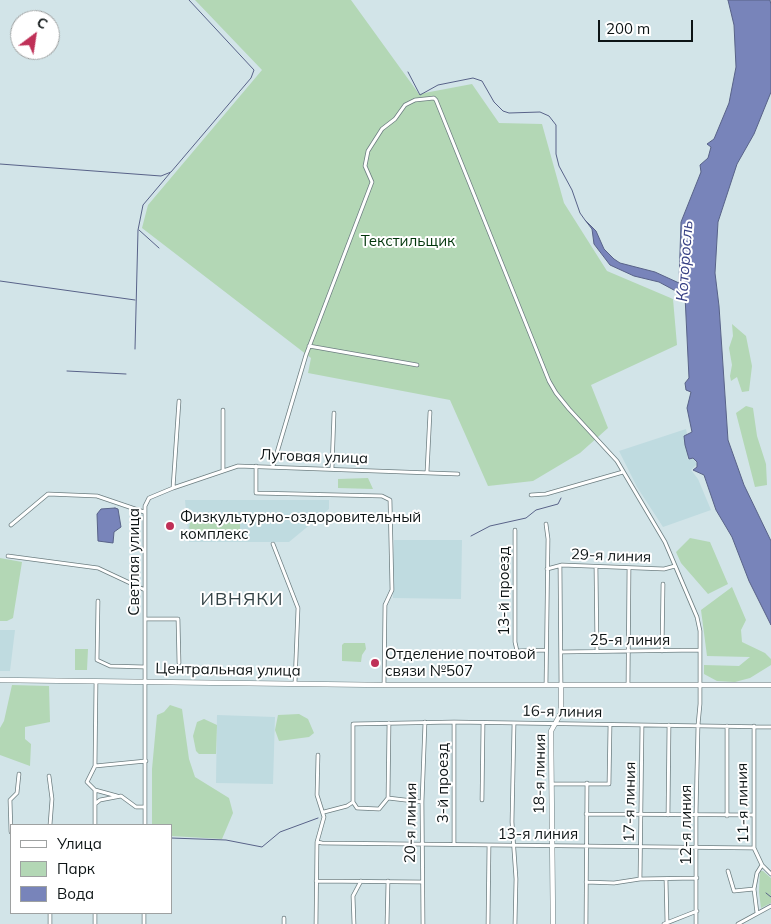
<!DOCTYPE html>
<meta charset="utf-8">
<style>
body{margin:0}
#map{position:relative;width:771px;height:924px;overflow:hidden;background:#d2e4e8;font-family:Mulish,sans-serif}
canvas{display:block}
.legend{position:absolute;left:10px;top:824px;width:162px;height:90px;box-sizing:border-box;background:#fff;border:1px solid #9ea1a1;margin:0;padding:6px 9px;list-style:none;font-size:15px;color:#0d1415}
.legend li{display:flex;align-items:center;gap:10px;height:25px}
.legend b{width:25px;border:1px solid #9ea1a1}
.north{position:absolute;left:10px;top:10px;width:50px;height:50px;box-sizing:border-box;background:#fff;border:1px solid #9ea1a1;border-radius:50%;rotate:31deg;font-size:14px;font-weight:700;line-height:20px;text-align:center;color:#0d1415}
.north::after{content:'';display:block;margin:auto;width:18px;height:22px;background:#bf3057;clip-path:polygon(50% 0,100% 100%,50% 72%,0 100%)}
.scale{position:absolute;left:598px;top:20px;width:95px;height:22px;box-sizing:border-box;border:2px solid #0d1415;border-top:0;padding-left:6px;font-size:15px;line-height:18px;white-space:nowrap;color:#0d1415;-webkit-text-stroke:4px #fff;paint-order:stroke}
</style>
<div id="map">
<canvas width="771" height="924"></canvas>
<ul class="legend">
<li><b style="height:6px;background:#fff"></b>Улица</li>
<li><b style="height:14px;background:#b3d7b5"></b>Парк</li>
<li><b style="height:14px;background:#7884ba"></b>Вода</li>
</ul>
<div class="north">С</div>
<div class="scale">200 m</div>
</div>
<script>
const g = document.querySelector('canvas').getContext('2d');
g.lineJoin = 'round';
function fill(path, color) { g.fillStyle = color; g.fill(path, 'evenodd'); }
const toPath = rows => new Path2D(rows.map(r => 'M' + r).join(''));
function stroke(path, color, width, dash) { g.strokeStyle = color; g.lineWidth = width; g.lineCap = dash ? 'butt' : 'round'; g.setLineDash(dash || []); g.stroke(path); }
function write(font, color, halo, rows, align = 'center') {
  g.font = font + ' Mulish,sans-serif'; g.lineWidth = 4; g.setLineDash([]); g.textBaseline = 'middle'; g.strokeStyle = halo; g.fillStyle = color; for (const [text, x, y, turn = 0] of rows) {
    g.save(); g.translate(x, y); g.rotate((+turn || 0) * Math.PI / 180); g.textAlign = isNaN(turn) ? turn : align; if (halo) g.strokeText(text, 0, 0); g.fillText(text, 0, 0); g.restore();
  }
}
const built = toPath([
 [686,429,690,449,687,459,693,458,697,464,691,470,698,479,711,510,663,527,637,487,619,451],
 [185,500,329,500,329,509,289,542,189,542],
 [394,540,462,540,461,599,393,598],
 [0,630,15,630,10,671,0,671],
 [217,715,275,717,273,784,216,783]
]);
const green = toPath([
 [195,0,351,0,419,94,472,84,499,123,542,124,564,203,607,271,673,299,677,345,591,385,608,428,580,453,533,481,488,486,450,400,308,373,311,358,142,228,148,205,262,70],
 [732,324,746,336,752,366,749,391,742,392,737,377,731,381,730,376,732,365,729,348,733,336],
 [746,406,753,408,757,436,766,464,767,485,755,487,736,413],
 [368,478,373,489,338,488,338,479],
 [195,515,235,515,240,520,240,531,233,536,197,535,189,528,191,519],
 [690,538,710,542,728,584,708,594,681,563,676,552],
 [0,558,22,562,13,618,7,621,0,621],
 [732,587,746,620,741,630,742,642,765,653,771,659,771,665,750,678,735,682,717,681,704,674,704,665,739,666,750,657,707,656,701,610],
 [344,643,365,643,366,649,362,655,361,662,342,661,342,645],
 [75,649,88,649,87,670,75,670],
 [12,685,49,686,50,722,25,727,25,739,31,744,30,766,0,755,0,728,4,721],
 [170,705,182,709,189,759,195,777,229,798,233,813,222,839,171,836,171,825,152,825,152,769,157,715,164,712],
 [299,714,308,719,314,733,309,737,279,741,275,730,278,715],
 [204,719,217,725,216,754,199,754,196,751,193,736,197,722],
 [760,871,763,871,771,878,771,903,761,908,759,892]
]);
const water = toPath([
 [728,0,770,0,771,5,771,92,754,134,737,164,718,222,715,273,719,306,728,440,744,485,771,541,771,625,749,581,732,537,716,510,704,475,693,470,697,467,697,462,693,458,689,459,685,445,684,436,692,432,687,408,691,392,686,390,685,383,689,378,685,296,659,282,634,276,610,265,594,244,592,229,585,220,596,231,604,249,614,259,620,263,655,272,679,283,681,222,701,172,700,165,708,158,711,147,707,144,714,139,729,103,736,67,734,25,728,0],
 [115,508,118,509,121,527,114,532,113,543,98,541,97,514,101,509,115,508]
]);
const stream = toPath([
 [408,72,420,95,438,85,473,78,482,81,494,102,503,111,509,113,540,112,549,116,556,125,556,154,559,166,572,190,580,213,585,220],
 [0,164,161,176,171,172,251,78,254,70,189,0],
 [139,230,159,248],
 [0,281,135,300],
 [135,349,138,230,143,205,170,173],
 [67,371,126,374],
 [471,536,490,526,526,518,536,510,558,504,561,498],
 [171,838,226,840,262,847,280,832,318,818],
 [766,893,771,897]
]);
const minor = toPath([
 [309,346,417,365],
 [256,466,256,493,382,496,390,500,392,590,385,605,384,685],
 [273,466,306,355,372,182,365,166,368,151,382,129,395,119,405,105,415,100,434,98,436,100,549,381,556,393,569,409,617,461,665,542,697,617,700,631,700,704,698,725,696,815,696,924],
 [332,468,334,413],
 [223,470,223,410],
 [427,472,430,412],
 [173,488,238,466,458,474],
 [531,495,546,494,623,472],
 [11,525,48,494,97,496,144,512],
 [515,530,515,642,517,651,546,650],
 [273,544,298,608,295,683],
 [8,556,98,568,145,590],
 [560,567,561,686],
 [596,568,597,651],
 [547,569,562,565,664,569,675,566],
 [98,601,97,660,110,666,145,667],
 [145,619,178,619,179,663],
 [662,651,663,584],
 [561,652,699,650],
 [546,685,548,539,546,524],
 [628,685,629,568],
 [514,724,512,822,516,879,515,924],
 [754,726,754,848,762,865,771,874],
 [318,755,317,795,324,817,317,842,322,843,754,848],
 [95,766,96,682],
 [95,766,146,761],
 [49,776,52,799,50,825],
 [552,784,609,784,610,725],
 [95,790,117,796],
 [388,798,389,723],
 [482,800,483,724],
 [353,802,353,724,454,722,771,727],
 [95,804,95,790,87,782,95,766],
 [324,812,347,806,353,802,357,808,379,809,388,798,422,802],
 [586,814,754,815],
 [668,815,669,725],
 [727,816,727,726],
 [95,825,95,804,100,800,121,796,136,807,145,807],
 [145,825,145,506,149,498,173,488,179,401],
 [11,832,10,800,17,793,19,774],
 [454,844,454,722],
 [728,871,734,891,754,889],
 [640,879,642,725],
 [666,879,667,923],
 [316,881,421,882],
 [586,882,614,883,640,879,697,878],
 [757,913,754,889,757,873,762,865],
 [284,918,284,924],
 [50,924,50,913],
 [95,924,95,913],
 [144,924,144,913],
 [316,924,317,842],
 [354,924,353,896,361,881],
 [387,924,388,881],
 [423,924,422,802,425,722],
 [488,924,489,845],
 [586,924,587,783],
 [664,924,697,911],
 [738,924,771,906]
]);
const tertiary = toPath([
 [0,680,384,685,771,685],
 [553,924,551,731,561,713,561,686]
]);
const markers = [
 [170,526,5,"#bf3057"],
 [375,663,5,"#bf3057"]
];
const parkNames = [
 ["Текстильщик",408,241]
];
const streetNames = [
 ["Луговая улица",314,457,2],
 ["29-я линия",611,556,2],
 ["Светлая улица",134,562,-90],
 ["13-й проезд",504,591,-90],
 ["25-я линия",630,640],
 ["Центральная улица",228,670,1],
 ["16-я линия",562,712,1],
 ["18-я линия",540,774,-89],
 ["3-й проезд",443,783,-90],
 ["17-я линия",630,802,-89],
 ["11-я линия",743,803,-91],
 ["20-я линия",411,823,-89],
 ["12-я линия",686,825,-90],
 ["13-я линия",538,834]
];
const poiNames = [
 ["Физкультурно-оздоровительный",180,517],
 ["комплекс",180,534],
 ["Отделение почтовой",385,654],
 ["связи №507",385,671]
];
const waterNames = [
 ["Которосль",685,261,-86]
];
const quarterNames = [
 ["ИВНЯКИ",242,600]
];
fill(built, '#bfdbe0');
fill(green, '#b3d7b5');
fill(water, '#7884ba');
stroke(water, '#586288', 1);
stroke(stream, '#586288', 1);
stroke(minor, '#6d7e81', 4.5);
stroke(tertiary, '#6d7e81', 5.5);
stroke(minor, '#fff', 3);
stroke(tertiary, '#fff', 4.5);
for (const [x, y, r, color] of markers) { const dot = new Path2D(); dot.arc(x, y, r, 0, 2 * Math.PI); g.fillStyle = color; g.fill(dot); stroke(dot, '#fff', 2); }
write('15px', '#00350a', '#fff', parkNames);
write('15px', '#0d1415', '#fff', streetNames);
write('15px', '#0d1415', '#fff', poiNames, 'left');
write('italic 16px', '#384185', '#fff', waterNames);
g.letterSpacing = '1px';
write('18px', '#354447', '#fff', quarterNames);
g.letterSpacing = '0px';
</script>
